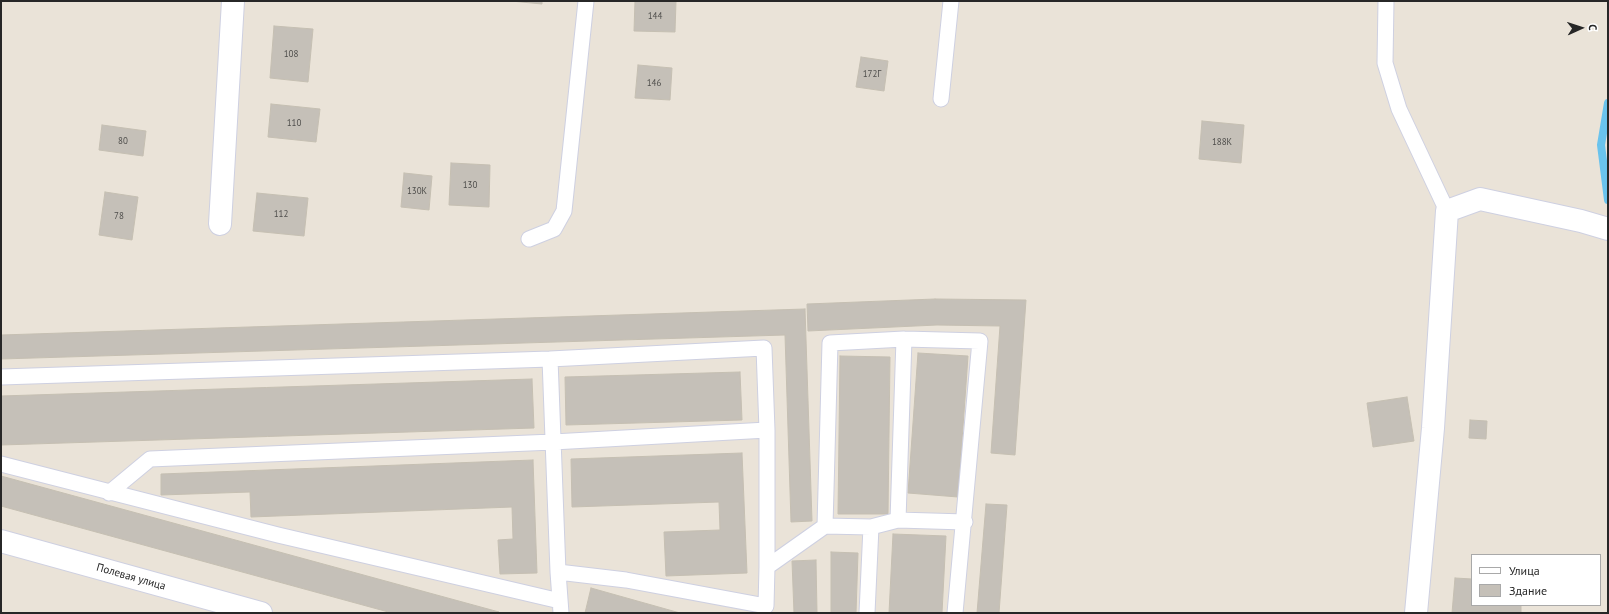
<!DOCTYPE html>
<meta charset="utf-8">
<style>
body{margin:0}
#map{position:relative;width:1609px;height:614px;overflow:hidden;background:#eae3d8;font-family:"PT Sans",sans-serif}
canvas{display:block}
.frame{position:absolute;inset:0;border:2px solid #272727;pointer-events:none}
.legend{position:absolute;left:1471px;top:554px;width:130px;height:52px;box-sizing:border-box;background:#fff;border:1px solid #a9a9a9;margin:0;padding:5px 7px;list-style:none;font-size:12px;color:#272727}
.legend li{display:flex;align-items:center;gap:8px;height:20px}
.legend b{width:20px;border:1px solid #a9a9a9}
.north{position:absolute;left:1561px;top:8px;width:40px;height:40px;-webkit-text-stroke:3px #fff;paint-order:stroke;rotate:87deg;font-size:11px;font-weight:700;line-height:16px;text-align:center;color:#272727}
.north::after{content:'';display:block;margin:auto;width:14px;height:18px;background:#272727;clip-path:polygon(50% 0,100% 100%,50% 72%,0 100%)}
</style>
<div id="map">
<canvas width="1609" height="614"></canvas>
<div class="frame"></div>
<ul class="legend">
<li><b style="height:5px;background:#fff"></b>Улица</li>
<li><b style="height:11px;background:#c5c0b8"></b>Здание</li>
</ul>
<div class="north">С</div>
</div>
<script>
const g = document.querySelector('canvas').getContext('2d');
g.lineJoin = 'round';
const toPath = rows => new Path2D(rows.map(r => 'M' + r).join(''));
function stroke(path, color, width, dash) { g.strokeStyle = color; g.lineWidth = width; g.lineCap = dash ? 'butt' : 'round'; g.setLineDash(dash || []); g.stroke(path); }
function fill(path, color) { g.fillStyle = color; g.fill(path, 'evenodd'); }
function write(font, color, halo, rows, align = 'center') {
  g.font = font + ' "PT Sans",sans-serif'; g.lineWidth = 4; g.setLineDash([]); g.textBaseline = 'middle'; g.strokeStyle = halo; g.fillStyle = color; for (const [text, x, y, turn = 0] of rows) {
    g.save(); g.translate(x, y); g.rotate((+turn || 0) * Math.PI / 180); g.textAlign = isNaN(turn) ? turn : align; if (halo) g.strokeText(text, 0, 0); g.fillText(text, 0, 0); g.restore();
  }
}
const stream = toPath([
 [1608,103,1601,145,1608,200]
]);
const building = toPath([
 [511,1,542,1,542,4,511,1],
 [635,1,676,1,675,32,634,31,635,1],
 [274,26,313,29,308,82,270,78,274,26],
 [861,57,888,61,884,91,856,87,861,57],
 [638,65,672,68,670,100,635,98,638,65],
 [271,104,320,109,316,142,268,137,271,104],
 [1202,121,1244,125,1241,163,1199,159,1202,121],
 [102,125,146,131,143,156,99,150,102,125],
 [451,163,490,165,489,207,449,205,451,163],
 [404,173,432,176,429,210,401,207,404,173],
 [105,192,138,197,132,240,99,235,105,192],
 [257,193,308,198,304,236,253,231,257,193],
 [935,299,1026,300,1015,455,991,453,1000,326,937,325,808,331,807,304,935,299],
 [805,309,812,521,791,522,785,335,1,359,1,335,805,309],
 [918,353,968,356,958,497,908,493,918,353],
 [840,356,890,357,888,514,838,514,840,356],
 [740,372,742,420,566,425,565,377,740,372],
 [532,379,534,428,1,445,1,396,532,379],
 [1407,397,1414,441,1373,447,1367,403,1407,397],
 [1470,420,1487,421,1486,439,1469,438,1470,420],
 [742,453,747,573,666,576,664,532,720,530,719,502,572,507,571,459,742,453],
 [533,460,537,573,500,574,498,540,513,539,512,507,251,517,250,492,161,495,161,474,533,460],
 [1,476,499,612,392,613,1,506,1,476],
 [986,504,1007,505,999,613,977,613,986,504],
 [893,534,946,536,942,613,889,613,893,534],
 [831,552,858,553,856,613,831,613,831,552],
 [816,560,817,613,794,613,792,561,816,560],
 [1455,578,1472,579,1472,605,1521,605,1521,613,1452,613,1455,578],
 [591,588,680,613,585,613,591,588]
]);
const service = toPath([
 [1386,1,1385,63,1399,109,1447,211],
 [941,99,951,1],
 [529,239,554,229,564,211,586,1],
 [550,359,558,572,561,613],
 [1,377,550,359,764,348,767,430,767,567,766,606,626,580,558,572],
 [1,464,278,535,560,601],
 [109,493,150,459,553,442,767,430],
 [898,520,904,339],
 [825,526,871,527,898,520,965,522],
 [767,567,825,526,830,343,904,339,980,341,955,613],
 [867,613,871,527]
]);
const minor = toPath([
 [220,224,233,1],
 [1,541,261,613],
 [1416,613,1433,428,1447,211,1480,199,1581,221,1608,229]
]);
const numberNames = [
 ["144",655,16],
 ["108",291,54],
 ["172Г",872,74],
 ["146",654,83],
 ["110",294,123],
 ["80",123,141],
 ["188К",1222,142],
 ["130",470,185],
 ["130К",417,191],
 ["112",281,214],
 ["78",119,216]
];
const streetNames = [
 ["Полевая улица",131,577,16]
];
stroke(stream, '#6ac3ed', 8);
fill(building, '#c5c0b8');
stroke(building, '#c5bfb2', 1);
stroke(service, '#ced0e1', 17);
stroke(minor, '#ced0e1', 24);
stroke(service, '#fff', 15);
stroke(minor, '#fff', 22);
write('9px', '#4e4d4b', null, numberNames);
write('11px', '#272727', '#fff', streetNames);
</script>
